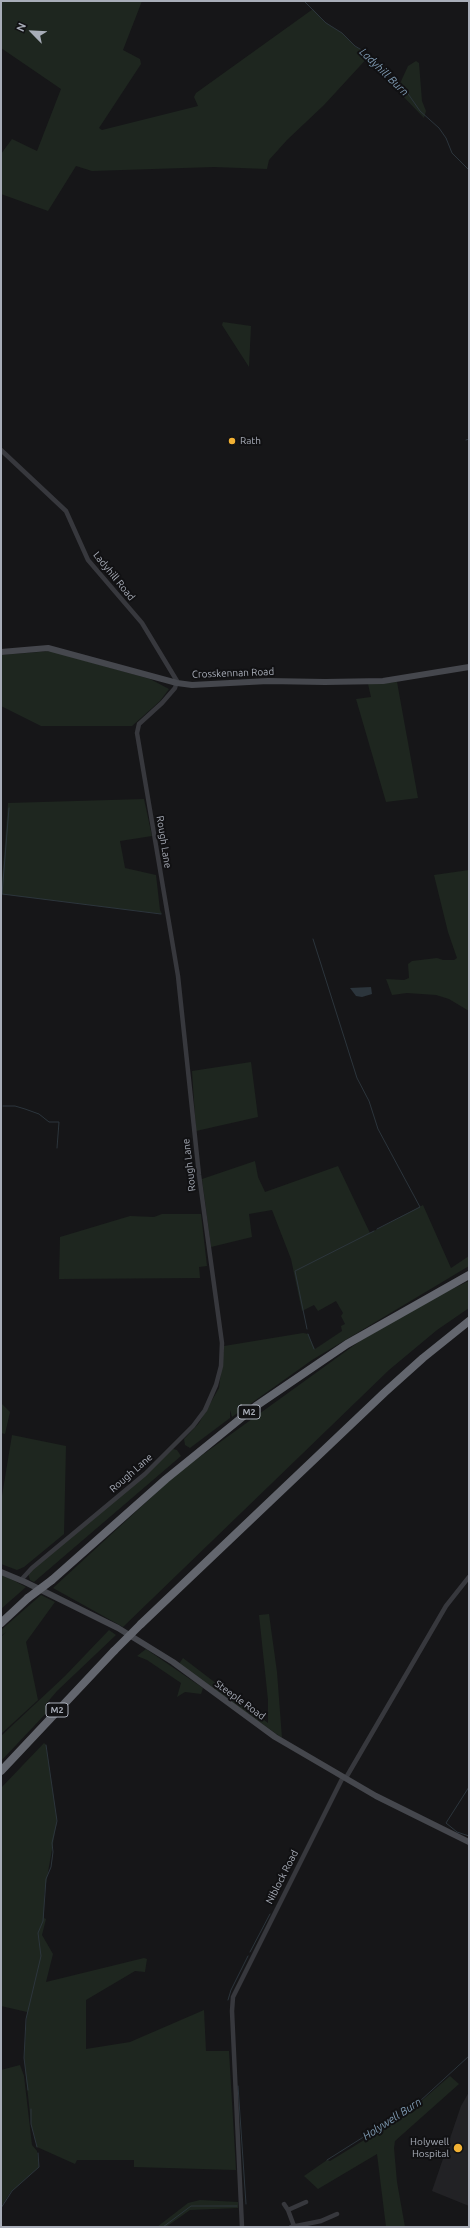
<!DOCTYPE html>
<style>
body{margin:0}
#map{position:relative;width:470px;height:2228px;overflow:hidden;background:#161618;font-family:Ubuntu,sans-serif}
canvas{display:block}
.frame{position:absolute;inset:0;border:2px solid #a8adb8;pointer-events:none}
.north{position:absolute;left:12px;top:12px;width:40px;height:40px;-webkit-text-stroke:3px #111113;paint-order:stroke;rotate:294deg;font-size:11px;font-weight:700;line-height:16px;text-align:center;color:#a8adb8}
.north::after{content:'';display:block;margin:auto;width:14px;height:18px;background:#a8adb8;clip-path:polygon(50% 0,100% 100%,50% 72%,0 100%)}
</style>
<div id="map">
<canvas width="470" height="2228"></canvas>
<div class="frame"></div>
<div class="north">N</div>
</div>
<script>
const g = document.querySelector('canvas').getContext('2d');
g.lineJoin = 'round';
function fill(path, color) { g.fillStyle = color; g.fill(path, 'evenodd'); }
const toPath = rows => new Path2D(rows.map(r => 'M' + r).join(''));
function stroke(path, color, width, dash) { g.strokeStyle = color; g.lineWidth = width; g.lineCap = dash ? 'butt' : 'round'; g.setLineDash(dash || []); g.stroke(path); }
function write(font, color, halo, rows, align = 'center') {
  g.font = font + ' Ubuntu,sans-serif'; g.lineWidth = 4; g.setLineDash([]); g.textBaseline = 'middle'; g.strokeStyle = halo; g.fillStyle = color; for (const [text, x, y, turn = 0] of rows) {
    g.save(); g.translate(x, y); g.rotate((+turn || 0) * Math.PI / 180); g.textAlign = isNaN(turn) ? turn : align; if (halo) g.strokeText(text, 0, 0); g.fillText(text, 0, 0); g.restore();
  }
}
const built = toPath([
 [469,2092,469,2206,432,2191,461,2106]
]);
const green = toPath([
 [1,1,142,1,123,50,140,59,141,64,99,128,102,130,198,106,194,97,196,93,313,9,324,21,342,33,355,46,370,55,324,105,287,140,269,160,267,169,214,167,92,171,76,166,48,211,1,194,1,154,12,139,37,151,61,89,1,48],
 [416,61,419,63,422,101,426,111,424,118,397,90,408,66],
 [223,322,251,326,249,367,222,325],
 [51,651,150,679,169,689,160,701,132,726,41,726,1,706,1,655],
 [397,682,418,798,386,802,356,699,371,697,368,684],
 [144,799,152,836,120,841,125,868,156,875,160,910,162,914,1,894,8,803],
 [469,870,469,1011,449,999,436,995,407,993,392,995,386,979,404,980,409,978,408,964,412,961,437,958,443,960,454,960,457,958,448,932,434,875],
 [251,1062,258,1117,196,1131,192,1071],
 [255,1161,258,1177,265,1192,338,1166,370,1233,423,1205,451,1268,469,1256,469,1266,312,1360,232,1417,230,1410,230,1418,190,1448,185,1445,184,1439,199,1423,219,1388,224,1346,303,1333,308,1334,315,1349,342,1331,341,1326,345,1324,341,1316,343,1313,336,1301,318,1311,314,1305,302,1311,291,1259,272,1210,249,1214,252,1237,211,1247,202,1179],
 [162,1214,201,1214,207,1266,199,1267,200,1278,59,1279,60,1237,130,1216,154,1217],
 [469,1281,469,1308,437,1330,389,1370,123,1627,53,1588,180,1471,360,1341,435,1297],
 [1,1403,10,1412,5,1434,1,1433],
 [12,1435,66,1446,64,1534,24,1567,17,1570,1,1564,1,1502],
 [173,1449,177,1450,181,1456,34,1582,30,1580,28,1573],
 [1,1574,26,1587,1,1609],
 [41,1595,55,1602,26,1642,38,1700,1,1734,1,1637,6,1632,1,1636,1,1630],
 [269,1614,277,1672,282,1738,179,1664,183,1658,268,1723,268,1700,259,1615],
 [109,1630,116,1635,57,1691,45,1705,51,1708,1,1761,1,1736,65,1676],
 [146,1649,203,1688,201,1694,185,1692,177,1697,181,1683,147,1660,137,1656],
 [44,1743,46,1745,57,1821,44,1895,44,1918,46,1919,42,1935,53,1954,46,1982,144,1958,147,1959,145,1972,135,1971,86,2000,86,2049,130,2042,204,2010,206,2051,229,2051,236,2170,134,2167,134,2160,77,2160,75,2164,37,2147,31,2124,24,2058,27,2012,1,2006,1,1788],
 [20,2065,24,2076,32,2145,37,2151,39,2167,10,2193,1,2207,1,2070],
 [450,2076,459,2084,395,2141,394,2148,397,2182,405,2227,386,2227,377,2154,318,2189,304,2176,327,2160,330,2161,382,2129,419,2103],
 [200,2200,238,2202,238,2208,190,2210,166,2227,157,2227,188,2203]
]);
const water = toPath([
 [371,987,372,994,362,997,356,996,350,988]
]);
const stream = toPath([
 [304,1,326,23,342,33,355,46,370,55,378,63,381,71,404,88,420,111,439,128,446,138,452,153,469,170],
 [466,440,469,439],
 [9,808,2,894,161,914],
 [313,939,357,1078,369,1101,378,1129,420,1207,377,1229],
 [3,1106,15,1106,25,1109,39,1114,49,1122,59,1122,57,1148],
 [307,1329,295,1271,374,1231],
 [308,1334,314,1349],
 [469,1787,446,1823,457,1832,469,1836],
 [250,1952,270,1914],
 [228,2000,231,1990,248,1956],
 [238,2086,246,2204],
 [28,2090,24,2058,26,2019,41,1956,38,1933,43,1921,46,1879,51,1867,53,1852,52,1843,57,1821,46,1745],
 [31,2109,31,2124,37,2147],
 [327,2160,419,2102,469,2056],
 [1,2208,12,2191,39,2167,38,2153],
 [163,2227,191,2206,237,2206]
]);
const street = toPath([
 [1,450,66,511,88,560,142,623,177,681,175,688,162,703,139,724,137,733,178,976,199,1175,222,1343,221,1366,216,1385,205,1410,193,1426,145,1474,32,1568,21,1580],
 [284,2204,288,2210],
 [294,2226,288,2210,306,2202],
 [242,2227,232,2011,233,1997,342,1779,347,1776,446,1606,469,1577],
 [291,2227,321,2221,337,2214]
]);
const secondary = toPath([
 [1,652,48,648,177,683,192,685,268,681,325,682,383,681,469,667],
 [1,1572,25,1582,118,1628,173,1662,275,1737,376,1796,469,1842]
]);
const highway = toPath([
 [52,1580,166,1479,256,1406,347,1344,469,1275],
 [1,1623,28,1598],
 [141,1624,384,1393,423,1358,469,1321],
 [1,1771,114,1651]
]);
const highwayBridge = toPath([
 [28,1598,52,1580],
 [114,1651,141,1624]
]);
const markers = [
 [232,441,4,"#f2b134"],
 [458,2148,5,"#f2b134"]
];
const shields = [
 [249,1412,22],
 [57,1710,22]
];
const shieldNames = [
 ["M2",249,1412],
 ["M2",57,1710]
];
const poiNames = [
 ["Rath",240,441],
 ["Holywell",449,2142,"right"],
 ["Hospital",449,2154,"right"]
];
const streetNames = [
 ["Ladyhill Road",114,576,51],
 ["Crosskennan Road",233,673,-2],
 ["Rough Lane",164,842,81],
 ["Rough Lane",189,1165,-97],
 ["Rough Lane",131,1473,-41],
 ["Steeple Road",240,1700,36],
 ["Niblock Road",282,1877,-63]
];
const waterNames = [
 ["Ladyhill Burn",384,72,44],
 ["Holywell Burn",392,2119,-33]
];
fill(built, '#222225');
fill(green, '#1e261f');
fill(water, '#2c353c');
stroke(stream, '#2c353c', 1);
stroke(street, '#37383d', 4.5);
stroke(secondary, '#45474d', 6);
stroke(highway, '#63666e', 8);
stroke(highwayBridge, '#63666e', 8);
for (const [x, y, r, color] of markers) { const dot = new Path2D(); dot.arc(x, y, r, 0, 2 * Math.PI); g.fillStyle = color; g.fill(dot); stroke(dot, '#111113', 1.5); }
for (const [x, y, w] of shields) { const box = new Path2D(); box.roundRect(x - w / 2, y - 7, w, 14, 3); g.fillStyle = '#111113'; g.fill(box); stroke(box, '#a8adb8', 1); }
write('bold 9px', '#a8adb8', null, shieldNames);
write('10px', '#a8adb8', '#111113', poiNames, 'left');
write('10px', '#a8adb8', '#111113', streetNames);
write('italic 11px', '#7f9bb3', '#111113', waterNames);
</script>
